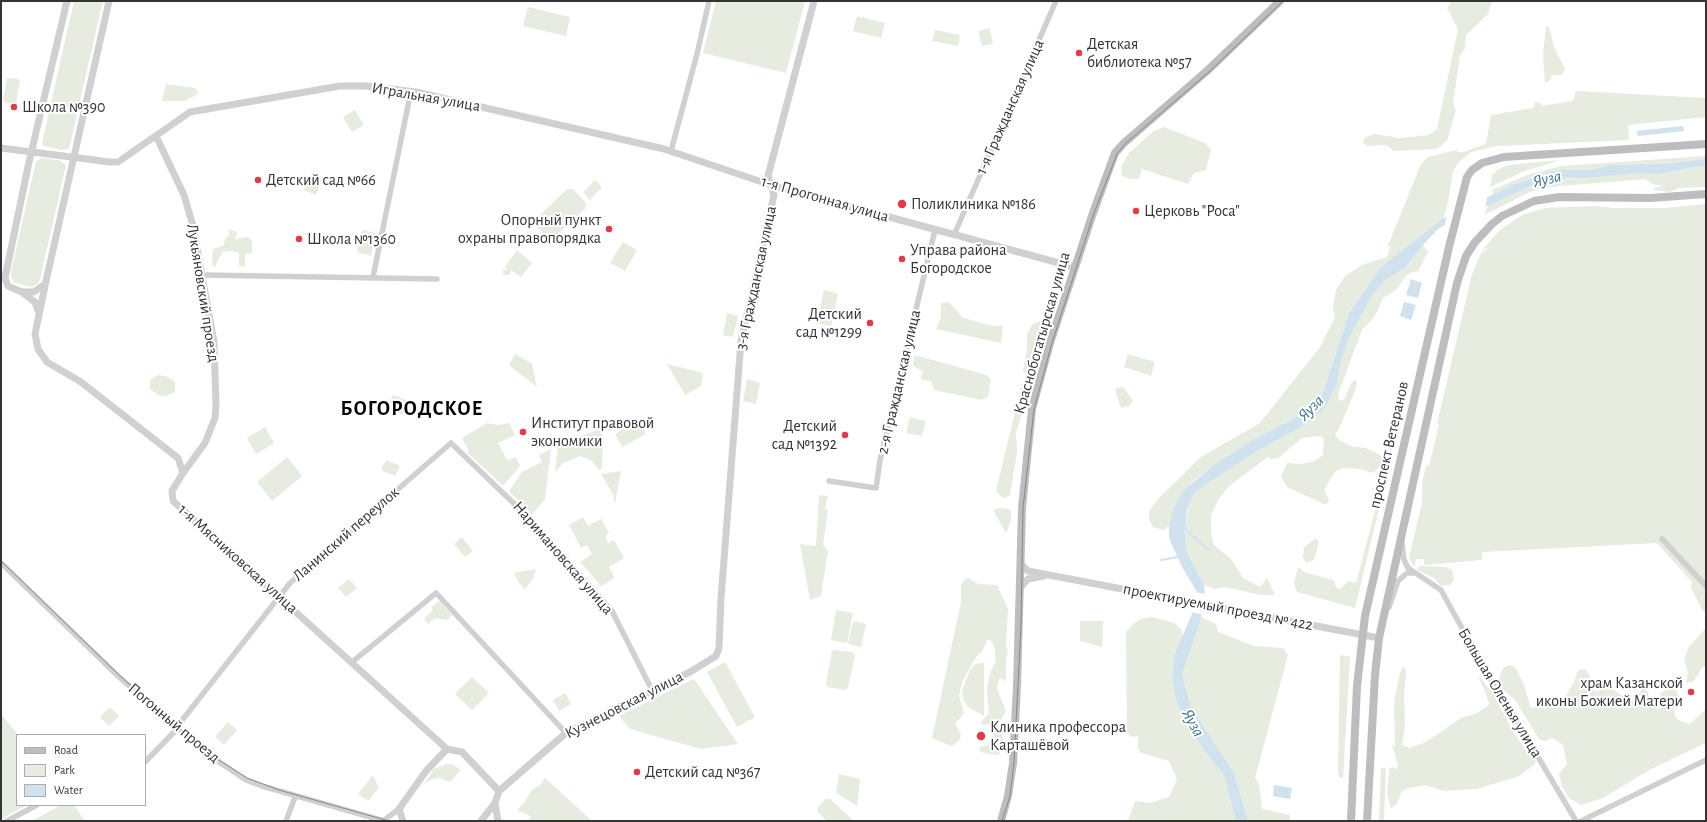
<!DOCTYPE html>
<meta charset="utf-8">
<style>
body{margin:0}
#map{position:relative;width:1707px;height:822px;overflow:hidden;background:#fff;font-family:"Alegreya Sans",sans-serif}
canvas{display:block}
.frame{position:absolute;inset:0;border:2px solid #333;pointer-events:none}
.legend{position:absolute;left:16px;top:734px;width:130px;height:72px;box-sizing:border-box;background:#fff;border:1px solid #adadad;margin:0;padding:5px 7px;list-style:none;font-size:12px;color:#333}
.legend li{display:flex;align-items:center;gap:8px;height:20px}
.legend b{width:20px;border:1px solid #adadad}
</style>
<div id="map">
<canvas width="1707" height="822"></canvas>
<div class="frame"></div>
<ul class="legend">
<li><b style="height:5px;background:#bdbdbd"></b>Road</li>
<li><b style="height:11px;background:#e6ecdf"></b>Park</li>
<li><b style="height:11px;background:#cfe2ee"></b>Water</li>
</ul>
</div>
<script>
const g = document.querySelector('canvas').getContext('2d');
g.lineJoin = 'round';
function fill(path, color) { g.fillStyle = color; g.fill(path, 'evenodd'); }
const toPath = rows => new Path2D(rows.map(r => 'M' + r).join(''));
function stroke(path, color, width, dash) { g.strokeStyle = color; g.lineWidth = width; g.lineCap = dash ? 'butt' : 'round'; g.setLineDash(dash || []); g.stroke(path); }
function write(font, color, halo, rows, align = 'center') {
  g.font = font + ' "Alegreya Sans",sans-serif'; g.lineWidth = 4; g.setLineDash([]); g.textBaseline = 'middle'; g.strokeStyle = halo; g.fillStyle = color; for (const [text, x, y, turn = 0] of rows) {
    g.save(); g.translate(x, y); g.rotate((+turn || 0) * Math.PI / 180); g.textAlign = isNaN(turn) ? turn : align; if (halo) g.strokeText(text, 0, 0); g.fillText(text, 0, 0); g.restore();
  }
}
const green = toPath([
 [74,1,103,1,69,149,61,150,43,146,42,143],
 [716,1,805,1,786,73,703,53],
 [1452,1,1492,1,1488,14,1466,35,1465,49,1460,55,1453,104,1456,110,1447,141,1437,149,1394,151,1386,145,1367,146,1362,142,1366,137,1375,134,1399,138,1429,135,1437,129,1458,29,1447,8],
 [528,7,570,17,566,36,523,26],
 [857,16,885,23,881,38,853,31],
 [1546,26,1549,27,1554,47,1565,69,1562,75,1552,75,1549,81,1545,83,1543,55],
 [990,28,993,44,982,46,978,31],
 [935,30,960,35,958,46,932,41],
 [7,78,18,79,20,81,16,104,6,103,3,100],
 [166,84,195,88,199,93,185,101,162,101],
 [1576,91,1706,98,1706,117,1628,125,1629,140,1497,146,1471,152,1460,161,1453,171,1447,207,1443,218,1381,267,1349,313,1320,399,1302,414,1251,441,1215,464,1192,482,1173,509,1169,526,1164,530,1153,527,1149,519,1149,511,1160,497,1201,457,1260,423,1320,347,1335,317,1333,307,1336,290,1345,276,1362,265,1387,257,1391,245,1387,248,1421,164,1428,157,1457,150,1457,152,1463,152,1486,144,1491,115,1533,108,1535,102,1540,103,1542,106,1573,101],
 [355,110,364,125,352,132,343,117],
 [1164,127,1205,143,1211,150,1206,170,1194,173,1188,184,1142,169,1139,179,1131,179,1122,176,1121,167,1129,153,1154,131],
 [1706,156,1706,159,1686,162,1609,165,1593,170,1560,170,1530,178,1493,194,1492,190,1527,175,1561,166],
 [42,158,59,160,66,165,40,279,38,284,31,287,15,283,11,277,11,272,36,161],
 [1560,160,1525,171,1490,187,1492,175,1497,170,1508,165],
 [1702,166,1706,167,1706,187,1679,188,1669,192,1655,190,1654,188,1663,186,1653,184,1645,179,1549,187,1530,192,1484,215,1488,206,1494,202,1533,185,1554,180,1635,173,1657,174],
 [311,173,322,177,316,195,304,190],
 [595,180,602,187,590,200,583,192],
 [567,189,573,189,586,203,585,209,554,237,548,238,535,225,537,218],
 [1706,204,1706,612,1703,611,1691,588,1692,582,1657,543,1482,552,1482,560,1424,565,1424,559,1416,559,1414,567,1409,557,1422,503,1422,483,1426,466,1429,466,1439,425,1437,424,1472,274,1481,253,1488,248,1483,249,1500,230,1522,215,1545,208,1596,206,1615,208,1665,208],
 [228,229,237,232,235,239,248,237,252,241,252,253,245,254,245,266,243,267,239,265,239,253,231,251,222,252,215,267,212,265,213,249,223,246,225,239,230,235],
 [362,230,376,233,371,256,357,252],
 [623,242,637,250,625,271,610,263],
 [1423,245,1428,252,1418,271,1412,272,1406,276,1396,290,1383,298,1375,316,1362,330,1338,394,1339,400,1343,401,1352,382,1355,380,1357,381,1355,391,1338,431,1335,434,1339,440,1351,446,1365,448,1376,453,1383,457,1382,464,1377,470,1371,473,1361,469,1343,468,1335,472,1324,490,1329,499,1327,504,1324,504,1287,487,1281,476,1287,463,1300,464,1312,462,1323,455,1324,439,1321,436,1302,438,1278,458,1272,459,1268,457,1229,486,1218,500,1211,515,1211,533,1214,545,1231,559,1243,578,1260,587,1267,578,1275,595,1261,595,1225,587,1215,589,1204,585,1187,553,1185,537,1188,508,1195,493,1205,485,1256,452,1303,426,1325,408,1337,384,1341,361,1349,338,1373,294,1384,281,1405,268],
 [517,250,532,263,521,277,511,270,510,275,503,275,503,269,509,270,505,267],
 [824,290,838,294,831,326,817,323],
 [949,302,963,318,993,326,1003,325,1001,343,936,329,941,318,941,303],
 [727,313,738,316,733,337,723,335],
 [1043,320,1045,323,1037,342,1036,355,1031,371,1026,376,1023,370,1027,349,1027,333,1033,324],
 [515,354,532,364,537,387,509,365],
 [1128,354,1155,362,1151,376,1124,367],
 [914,355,987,375,991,380,988,397,982,400,934,390,931,381,921,379,923,371,913,366],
 [667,364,703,373,701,386,685,395],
 [158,375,168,377,175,382,175,392,166,396,160,396,150,389,150,380],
 [747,379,760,383,756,404,743,401],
 [1022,383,1026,390,1026,400,1016,433,1017,452,1010,496,1003,498,996,491],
 [1123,387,1133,401,1129,406,1121,408,1115,390,1117,388],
 [393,395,409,401,403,415,387,409],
 [910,417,926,421,922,436,906,433],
 [638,420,646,434,622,447,615,434],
 [487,423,498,425,509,423,515,435,498,443,507,460,516,457,520,466,503,486,467,452,469,451,462,438],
 [265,427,274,443,256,454,247,438],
 [599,429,603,438,602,468,599,470,592,461,581,456,563,463,555,472,558,446],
 [551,449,545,499,532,514,509,491,522,472,542,462,539,455],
 [287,457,302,476,272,501,257,482],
 [386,460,400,466,395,476,381,470],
 [621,471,615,504,613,494,601,474],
 [1381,488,1384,488,1355,608,1297,592,1294,583,1298,568,1302,569,1304,572,1333,580,1337,588,1340,589,1349,581,1356,583],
 [819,495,828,496,825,509,828,510,823,544,828,551,821,596,810,600,800,544,816,546],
 [999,508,1009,509,1011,511,1011,521,1006,533,993,510],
 [583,517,588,526,601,519,609,533,605,536,608,543,614,540,624,558,609,567,615,578,601,586,580,562,592,554,587,545,581,548,569,525],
 [462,537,473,551,465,557,454,544],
 [1314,539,1317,539,1319,543,1314,560,1306,563,1303,558,1304,548],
 [1420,566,1446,567,1452,570,1454,579,1450,585,1441,586,1434,578,1417,570],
 [536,569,533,579,525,589,519,583,514,573],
 [968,578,978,584,997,585,1008,609,1006,644,1008,653,1006,660,1006,682,1002,678,999,679,997,689,1006,711,998,725,1003,738,1002,748,999,754,996,755,981,752,979,750,980,747,990,744,994,735,991,726,989,724,982,725,981,722,989,713,987,689,990,673,996,661,994,645,990,640,987,640,983,650,976,657,962,682,959,696,964,713,955,724,961,735,960,739,954,745,951,746,932,738,961,602,961,585,965,579],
 [349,579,357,588,346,597,338,588],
 [439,601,452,615,447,620,435,618,428,624,424,619,433,610,432,607],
 [836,610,853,613,847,643,831,640],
 [1152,617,1174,623,1181,629,1183,636,1174,656,1172,677,1176,699,1185,721,1202,747,1224,776,1236,821,1128,821,1135,801,1150,803,1169,797,1177,779,1169,761,1141,753,1138,748,1138,736,1132,737,1127,733,1126,632,1133,624,1141,619],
 [1201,617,1216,624,1218,632,1254,646,1283,648,1288,655,1255,778,1259,784,1262,809,1290,815,1290,821,1248,821,1234,773,1191,707,1182,674],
 [853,621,866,624,861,647,848,644],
 [1080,621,1103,621,1102,647,1080,641],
 [1706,628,1706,665,1702,668,1693,682,1686,683,1688,672,1684,659,1689,647],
 [834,650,852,652,855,655,848,688,845,690,828,687,826,684,832,651],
 [1340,655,1350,657,1343,778,1339,777,1338,774],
 [725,662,755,717,737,727,707,672],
 [984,663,984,716,969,708,964,701,962,691,970,670,976,664],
 [1509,665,1515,667,1524,685,1531,708,1564,699,1574,682,1578,670,1585,669,1589,674,1593,687,1596,692,1608,686,1630,701,1636,698,1643,687,1648,692,1649,699,1657,710,1662,706,1660,693,1672,687,1677,691,1681,705,1675,707,1674,714,1678,720,1690,724,1706,709,1706,743,1651,769,1601,799,1581,805,1569,798,1562,787,1559,774,1567,764,1563,745,1552,738,1545,741,1539,739,1515,700,1500,687,1498,681,1503,668],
 [1404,666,1406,673,1404,693,1405,726,1402,745,1410,748,1426,742,1461,718,1477,713,1488,706,1489,703,1478,675,1492,692,1514,733,1530,756,1536,761,1535,764,1519,776,1477,789,1444,791,1425,785,1409,788,1402,791,1396,805,1391,808,1387,794,1389,771,1390,768,1393,767,1396,769,1398,766,1392,744,1395,747,1394,702,1400,672],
 [472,677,489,693,472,710,455,694],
 [694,679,738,744,701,749,630,729,619,716],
 [565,693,571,704,559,711,553,700],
 [110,707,119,716,109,726,100,717],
 [1,714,18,735,17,805,27,805,1,819],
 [228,722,237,730,224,745,215,737],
 [446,764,454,765,461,770,450,782,440,778,433,779,424,784,434,769],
 [1381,768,1386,768,1384,821,1379,821],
 [839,774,860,779,857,806,836,793],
 [373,775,379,788,368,801,358,794],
 [545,778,592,821,529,821,531,816,517,810,523,804,532,790,541,784],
 [825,799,830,799,854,821,827,821,817,811,817,809],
 [61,805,74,805,85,821,32,821]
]);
const water = toPath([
 [1683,126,1684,131,1638,136,1637,131],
 [1706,159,1706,167,1702,166,1657,174,1635,173,1586,178,1568,178,1533,185,1439,228,1423,245,1405,268,1384,281,1373,294,1349,338,1341,361,1337,384,1325,408,1303,426,1256,452,1205,485,1195,493,1187,509,1185,537,1187,553,1204,585,1205,595,1200,622,1182,674,1191,707,1234,773,1248,821,1236,821,1224,776,1202,747,1185,721,1176,699,1172,677,1174,656,1194,609,1196,600,1196,590,1183,569,1169,538,1169,526,1173,509,1184,490,1215,464,1251,441,1302,414,1320,400,1349,313,1381,267,1443,218,1513,185,1543,174,1560,170,1593,170,1609,165,1672,163],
 [1411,279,1422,283,1418,298,1406,295],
 [1404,302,1416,305,1411,320,1400,316],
 [1274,785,1292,788,1290,799,1273,796]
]);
const pier = toPath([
 [1488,194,1485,208,1444,228,1447,214],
 [1194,592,1207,594,1204,615,1191,612]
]);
const stream = toPath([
 [1183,527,1209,550],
 [1161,560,1178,557]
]);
const minor = toPath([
 [671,151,697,54,709,1],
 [954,235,1056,1],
 [202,275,437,279],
 [373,277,411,91],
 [829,481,876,488,880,460,935,230],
 [1662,539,1706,586],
 [1402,543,1404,560,1408,568,1441,590,1495,688,1509,708,1576,821],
 [1,563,118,676,204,752,246,780,262,786,384,821],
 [1389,607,1398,581,1407,573,1415,573],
 [352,662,436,593,566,733],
 [176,728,290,583,451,443,532,521,612,611,652,690],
 [145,762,177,729],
 [7,821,37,805],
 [286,821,295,797],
 [383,821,399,809],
 [1581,821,1706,760]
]);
const tertiary = toPath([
 [109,1,46,281,35,334,38,349,47,362,81,382,178,458,183,473,172,491,173,501,447,749],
 [156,136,184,195,193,226,214,342,216,404,215,418,205,443,183,473],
 [1,148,110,162,118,162,190,112,340,86,366,86,416,92,664,149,771,185,1074,267],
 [45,284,34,292,22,292,8,286,5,278,29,162,67,1],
 [23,293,35,302,39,313],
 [1021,564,1028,571,1379,638],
 [1021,587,1028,579,1044,576],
 [499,791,566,733,690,672,716,656,719,648,721,598,741,341,774,195,768,176,814,1],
 [403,821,399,809,426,771,447,749,462,752,499,791,495,803,498,821],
 [481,821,495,803]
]);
const secondary = toPath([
 [1001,821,1008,796,1013,763,1017,686,1022,508,1032,409,1050,343,1093,213,1115,153,1124,143,1208,70,1280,1],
 [1351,821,1357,686,1365,616,1449,247,1467,177,1472,170,1482,163,1504,157,1706,144],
 [1367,821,1375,675,1379,638,1457,283,1466,256,1475,242,1492,224,1502,216,1534,201,1559,197,1650,198,1706,194]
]);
const tram = toPath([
 [1,561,119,675,205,751,247,778,279,790,389,821],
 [1002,821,1010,796,1014,762,1021,625,1023,508,1034,409,1052,343,1094,213,1117,154,1125,144,1209,72,1283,1]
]);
const markers = [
 [1079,53,4,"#e63946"],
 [14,107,4,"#e63946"],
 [258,180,4,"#e63946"],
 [902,204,5,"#e63946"],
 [1136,211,4,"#e63946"],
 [609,229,4,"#e63946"],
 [299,239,4,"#e63946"],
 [902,259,4,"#e63946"],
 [870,323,4,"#e63946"],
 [523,432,4,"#e63946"],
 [845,435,4,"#e63946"],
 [1691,692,4,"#e63946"],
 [981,736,5,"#e63946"],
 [637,772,4,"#e63946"]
];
const poiNames = [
 ["Детская",1087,44],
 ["библиотека №57",1087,62],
 ["Школа №390",22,107],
 ["Детский сад №66",266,180],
 ["Поликлиника №186",911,204],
 ["Церковь \"Роса\"",1144,211],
 ["Опорный пункт",601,220,"right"],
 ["охраны правопорядка",601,238,"right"],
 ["Школа №1360",307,239],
 ["Управа района",910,250],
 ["Богородское",910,268],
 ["Детский",862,314,"right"],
 ["сад №1299",862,332,"right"],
 ["Институт правовой",531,423],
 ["экономики",531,441],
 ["Детский",837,426,"right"],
 ["сад №1392",837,444,"right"],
 ["храм Казанской",1683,683,"right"],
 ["иконы Божией Матери",1683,701,"right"],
 ["Клиника профессора",990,727],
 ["Карташёвой",990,745],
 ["Детский сад №367",645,772]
];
const streetNames = [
 ["Игральная улица",426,97,10],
 ["1-я Гражданская улица",1010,107,-66],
 ["1-я Прогонная улица",825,199,16],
 ["3-я Гражданская улица",756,278,-78],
 ["Лукьяновский проезд",203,293,81],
 ["Краснобогатырская улица",1042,333,-74],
 ["2-я Гражданская улица",899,382,-77],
 ["проспект Ветеранов",1389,445,-77],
 ["Ланинский переулок",346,534,-41],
 ["Наримановская улица",563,558,49],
 ["1-я Мясниковская улица",238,559,42],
 ["проектируемый проезд № 422",1218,607,11],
 ["Большая Оленья улица",1500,693,59],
 ["Кузнецовская улица",624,705,-27],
 ["Погонный проезд",174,723,40]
];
const waterNames = [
 ["Яуза",1547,179,-13],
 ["Яуза",1311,408,-45],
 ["Яуза",1193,723,62]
];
const districtNames = [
 ["БОГОРОДСКОЕ",412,409]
];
fill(green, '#e6ecdf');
fill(water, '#cfe2ee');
fill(pier, '#fff');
stroke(stream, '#cfe2ee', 2);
stroke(minor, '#d0d0d0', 5.5);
stroke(tertiary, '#d0d0d0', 7);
stroke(secondary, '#bdbdbd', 8);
stroke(tram, '#888', 1);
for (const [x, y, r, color] of markers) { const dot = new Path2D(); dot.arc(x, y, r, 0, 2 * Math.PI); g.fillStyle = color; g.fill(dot); stroke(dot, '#fff', 1.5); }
write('16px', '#333', '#fff', poiNames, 'left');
write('16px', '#333', '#fff', streetNames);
write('italic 17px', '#3f7597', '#fff', waterNames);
g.letterSpacing = '1px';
write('bold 20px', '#000', '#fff', districtNames);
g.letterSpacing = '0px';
</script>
